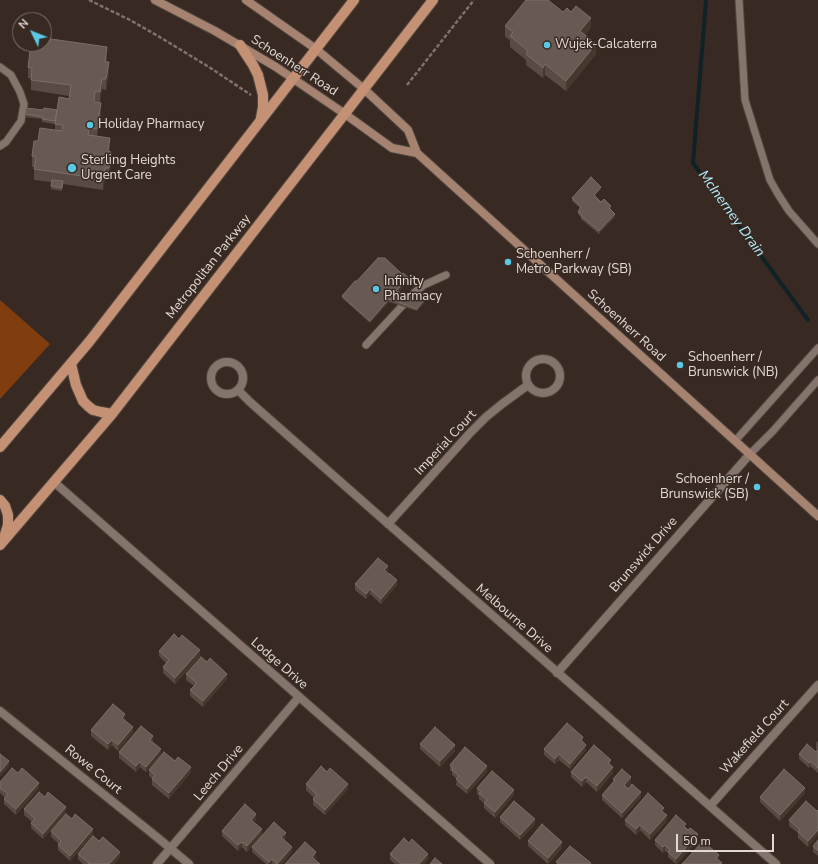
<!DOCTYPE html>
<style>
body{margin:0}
#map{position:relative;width:818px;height:864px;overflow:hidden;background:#382a22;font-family:"Nunito Sans",sans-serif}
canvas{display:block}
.north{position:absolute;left:12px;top:12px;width:40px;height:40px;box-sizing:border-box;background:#382a22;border:1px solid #7c7069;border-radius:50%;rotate:313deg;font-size:11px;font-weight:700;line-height:16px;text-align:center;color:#e3d9d4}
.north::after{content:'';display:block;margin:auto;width:14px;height:18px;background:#59c8e5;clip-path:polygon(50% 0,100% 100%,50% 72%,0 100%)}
.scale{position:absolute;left:676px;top:834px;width:98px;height:18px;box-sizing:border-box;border:2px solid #e3d9d4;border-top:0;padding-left:5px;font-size:12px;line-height:14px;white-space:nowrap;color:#e3d9d4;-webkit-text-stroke:3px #382a22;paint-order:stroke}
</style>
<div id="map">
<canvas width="818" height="864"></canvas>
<div class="north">N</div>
<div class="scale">50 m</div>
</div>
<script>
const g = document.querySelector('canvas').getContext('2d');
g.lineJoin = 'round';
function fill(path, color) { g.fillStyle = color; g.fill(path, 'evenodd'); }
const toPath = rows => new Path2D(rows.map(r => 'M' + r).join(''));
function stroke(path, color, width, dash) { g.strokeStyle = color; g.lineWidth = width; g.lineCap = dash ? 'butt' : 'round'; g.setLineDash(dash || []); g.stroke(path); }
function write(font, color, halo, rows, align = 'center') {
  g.font = font + ' "Nunito Sans",sans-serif'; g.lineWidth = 3; g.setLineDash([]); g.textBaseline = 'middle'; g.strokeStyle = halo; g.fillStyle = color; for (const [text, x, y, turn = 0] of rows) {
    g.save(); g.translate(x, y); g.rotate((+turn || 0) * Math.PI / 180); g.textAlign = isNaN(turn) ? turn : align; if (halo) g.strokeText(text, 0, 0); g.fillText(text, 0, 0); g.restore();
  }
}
const green = toPath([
 [0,300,50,344,0,399]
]);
const stream = toPath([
 [706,0,693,163,808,320]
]);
const path = toPath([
 [89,0,130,20,158,36,209,67,251,95],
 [407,85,474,0]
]);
const service = toPath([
 [739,0,745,100,770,180,778,194,789,211,818,244],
 [0,67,11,75,20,92,24,104,21,121,6,142,0,146],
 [366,345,415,292,424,285,446,275],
 [735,441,818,348],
 [750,454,773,431,818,380]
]);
const minor = toPath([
 '526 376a17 17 0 1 1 34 0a17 17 0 1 1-34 0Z',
 '211 378a16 16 0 1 1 32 0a16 16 0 1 1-32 0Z',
 [238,390,250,402,377,514,776,864],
 [54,482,490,864],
 [388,524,470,433,486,417,502,404,528,385],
 [557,673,750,454],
 [0,711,158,838,189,864],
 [710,806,818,685],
 [157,864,299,697]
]);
const secondary = toPath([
 [155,0,215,31,276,67,345,114,392,148,417,153],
 [246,0,316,49,364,89,408,130,417,153,818,516]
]);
const primary = toPath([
 [240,45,253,65,258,75,263,95,263,107,261,118],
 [71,364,76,385,83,401,88,406,93,410,101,412,112,414],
 [0,447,89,342,354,0],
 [0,500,5,506,8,515,8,525,4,538],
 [0,545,112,414,433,0]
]);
const wall = toPath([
 [563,12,591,28,585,35,596,54,566,91,545,75,543,78,526,65,526,60,510,47,510,40,505,37,505,26],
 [107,58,107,62,109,73,106,90,102,89,100,102,95,102,101,114,97,137,110,149,109,151,111,162,109,179,105,178,103,190,63,184,62,191,51,189,51,182,34,180,34,167,32,167,32,156,38,141,55,130,55,124,42,122,42,119,25,117,25,114,43,110,57,110,69,99,69,96,31,90,31,78,28,78,28,67],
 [601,189,595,196,601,202,611,208,610,209,615,217,599,234,581,219,581,217,578,214,578,212,580,208,572,201,572,198],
 [409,280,398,292,424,303,417,311,389,302,370,323,342,298,342,296],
 [388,572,387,573,397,585,381,604,370,594,366,599,355,590,355,584],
 [159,651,200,656,175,684,163,673,163,667,166,663,159,656],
 [186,674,227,679,203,707,190,696,190,690,194,686,186,680],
 [125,719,125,720,133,732,118,751,112,745,108,750,91,736,91,730],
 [153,741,152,742,161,754,146,772,140,767,136,772,119,758,119,752],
 [818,741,818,773,810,766,809,768,799,759,799,754,816,752,818,750,816,749,816,743],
 [583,743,586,750,570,769,559,760,555,764,544,755,544,749],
 [420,744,455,751,440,767,420,749],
 [175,761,191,772,169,799,152,785,152,779,153,779,149,776,149,770],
 [450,765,487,772,467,794,456,785,457,779,452,775,452,772,450,770],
 [611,765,613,773,597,792,586,782,582,787,571,777,571,772],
 [18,773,39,788,16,815,4,804,4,799,5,798,0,793,0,782],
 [613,779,631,783,627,788,641,797,622,818,602,800,602,795,613,782],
 [306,784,348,789,325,815,313,805,313,799,314,798,306,790],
 [477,788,514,795,495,818,484,808,484,803,479,799,479,796,477,794],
 [805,793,780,821,760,802,760,797],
 [45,797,66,813,43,839,31,828,31,823,32,822,24,815,24,809],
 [818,810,818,835,808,847,798,838,798,833,789,826,789,820,817,811],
 [664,813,667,821,650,840,640,830,636,835,625,825,625,820],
 [500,817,535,824,520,840,500,822],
 [72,819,93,835,70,861,58,850,58,845,59,844,51,837,51,831],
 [256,819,254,822,262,835,247,852,242,847,238,851,222,836,222,831],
 [686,828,698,840,677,864,676,864,668,857,668,853,665,851,663,853,655,845,655,840],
 [286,838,284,840,292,852,282,864,266,864,252,852,252,847],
 [818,840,818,856,813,852,813,846],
 [99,841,120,857,114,864,83,864,78,859,78,854],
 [528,841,562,848,548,864,528,846],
 [390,854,428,859,424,864,395,864,390,860]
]);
const shadedWall = toPath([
 [591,18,591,28,580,42,580,31],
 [596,44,596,54,566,91,566,81],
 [107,47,107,58,105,72,105,62],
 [109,62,109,73,106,90,106,79],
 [545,64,545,75,543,78,543,68],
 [102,79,102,89,100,102,100,92],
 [95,91,95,102,94,113,94,102],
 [101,103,101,114,97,139,97,129],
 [110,138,110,149,108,162,108,151],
 [111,152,111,162,109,179,109,168],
 [105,168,105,178,103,190,103,179],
 [601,187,601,189,594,197,594,195],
 [615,214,615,217,599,234,599,231],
 [409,278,409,280,396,294,396,291],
 [389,299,389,302,370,323,370,321],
 [424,300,424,303,417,311,417,309],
 [388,566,388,572,384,576,384,570],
 [397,580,397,585,381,604,381,599],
 [370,589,370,594,366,599,366,594],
 [200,650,200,656,175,684,175,678],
 [227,674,227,679,203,707,203,701],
 [125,714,125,719,122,723,122,718],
 [133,727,133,732,118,751,118,745],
 [153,736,153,741,150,745,150,740],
 [583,737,583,742,581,740],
 [112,740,112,745,108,750,108,744],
 [455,745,455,751,440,767,440,761],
 [586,745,586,750,570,769,570,764],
 [161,749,161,754,146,772,146,767],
 [559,754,559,760,555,764,555,759],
 [611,760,611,765,608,763],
 [9,761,9,767,0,777,0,772],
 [810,761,810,766,809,768,809,763],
 [140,762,140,767,136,772,136,766],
 [487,766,487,772,467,794,467,789],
 [191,767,191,772,169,799,169,793],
 [613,767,613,773,597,792,597,786],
 [586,777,586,782,582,787,582,781],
 [631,777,631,783,624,791,624,785],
 [39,783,39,788,16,815,16,809],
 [348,784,348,789,325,815,325,810],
 [805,788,805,793,780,821,780,815],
 [514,790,514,795,495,818,495,812],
 [641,792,641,797,622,818,622,813],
 [66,807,66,813,43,839,43,834],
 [664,808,664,813,661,811],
 [256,814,256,819,251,825,251,820],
 [667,815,667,821,650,840,650,834],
 [535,819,535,824,520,840,520,835],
 [640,825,640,830,636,835,636,829],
 [93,829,93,835,70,861,70,856],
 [262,829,262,835,247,852,247,846],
 [818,830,818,835,808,847,808,841],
 [286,833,286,838,281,843,281,837],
 [698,834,698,840,677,864,676,864,676,859],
 [242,842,242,847,238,851,238,845],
 [562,842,562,848,548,864,548,858],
 [665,845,665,851,663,853,663,847],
 [292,847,292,852,282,864,277,864],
 [120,852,120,857,114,864,109,864],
 [316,852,316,858,312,863,312,857],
 [428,854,428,859,424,864,419,864],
 [719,855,719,860,716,858],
 [272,859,272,864,269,864,269,862]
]);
const building = toPath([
 [526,0,548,0,563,12,567,8,571,12,576,6,591,18,580,31,596,44,566,81,545,64,543,68,526,54,528,51,510,36,513,32,505,26,526,0],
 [44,38,107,47,105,62,109,62,106,79,102,79,100,92,95,91,94,102,101,103,97,129,89,128,88,135,110,138,108,151,111,152,109,168,105,168,103,179,34,169,36,157,32,156,34,141,38,141,40,128,62,131,63,125,55,124,59,97,69,99,71,85,31,80,32,68,28,67,30,51,33,51,34,44,44,44,44,38],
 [26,108,43,110,44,108,57,110,55,121,42,119,43,117,25,114,26,108],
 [591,177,601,187,594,195,601,202,604,199,611,206,609,208,615,214,599,231,581,216,582,215,578,212,581,207,572,198,591,177],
 [52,180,63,181,62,188,51,186,52,180],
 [378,258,385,258,402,274,403,273,409,278,396,291,424,300,417,309,389,299,370,321,342,296,355,281,357,281,378,258],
 [378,558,388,566,384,570,389,574,390,574,397,580,381,599,370,589,366,594,355,584,378,558],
 [174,634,179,639,182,635,200,650,175,678,163,667,169,660,159,651,174,634],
 [201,657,207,662,210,658,227,674,203,701,190,690,197,683,186,674,201,657],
 [113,704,125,714,122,718,133,727,118,745,112,740,108,744,91,730,113,704],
 [567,723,583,737,581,740,586,745,570,764,559,754,555,759,544,749,567,723],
 [141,726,153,736,150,740,161,749,146,767,140,762,136,766,119,752,141,726],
 [435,727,455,745,440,761,420,744,435,727],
 [807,744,816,752,818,749,818,768,810,761,809,763,799,754,807,744],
 [594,745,611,760,608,763,613,767,597,786,586,777,582,781,571,772,594,745],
 [465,747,487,766,467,789,456,779,459,776,452,770,453,768,450,765,465,747],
 [164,752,175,761,178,757,191,767,169,793,152,779,155,775,149,770,164,752],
 [0,754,9,761,0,772,0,754],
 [321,766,327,772,330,768,348,784,325,810,313,799,317,795,306,784,321,766],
 [12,768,18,773,22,768,39,783,16,809,4,799,8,794,0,788,0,782,12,768],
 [622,769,631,777,624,785,628,789,632,784,641,792,622,813,602,795,615,780,613,779,622,769],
 [784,769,805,788,780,815,760,797,784,769],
 [492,771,514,790,495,812,484,803,487,800,479,793,481,792,477,788,492,771],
 [39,792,45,797,48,792,66,807,43,834,31,823,35,819,24,809,39,792],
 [648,793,664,808,661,811,667,815,650,834,640,825,636,829,625,820,648,793],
 [514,801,535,819,520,835,500,817,514,801],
 [806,801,817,811,818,810,818,830,808,841,798,832,800,830,789,820,806,801],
 [245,804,256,814,251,820,262,829,247,846,242,842,238,845,222,831,245,804],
 [66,814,72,819,75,814,93,829,70,856,58,845,61,841,51,831,66,814],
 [676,815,686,824,684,826,688,830,690,828,698,834,676,859,668,852,670,850,665,845,663,847,655,840,676,815],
 [274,822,286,833,281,837,292,847,277,864,272,859,269,862,252,847,274,822],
 [542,824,562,842,548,858,528,841,542,824],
 [93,836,99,841,103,837,120,852,109,864,88,864,89,863,78,854,93,836],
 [404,838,409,843,412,839,428,854,419,864,401,864,390,854,404,838],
 [818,840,818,851,813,846,818,840],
 [703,841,719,855,716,858,722,863,720,864,682,864,703,841],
 [305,842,316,852,312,857,320,864,285,864,305,842],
 [570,846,591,863,590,864,558,864,556,862,570,846],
 [435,858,442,864,430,864,435,858]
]);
const markers = [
 [547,45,4,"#59c8e5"],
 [90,125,4,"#59c8e5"],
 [72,168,5,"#59c8e5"],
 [508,262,4,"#59c8e5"],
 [376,289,4,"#59c8e5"],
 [680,365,4,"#59c8e5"],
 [757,487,4,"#59c8e5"]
];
const poiNames = [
 ["Wujek-Calcaterra",555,45],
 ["Holiday Pharmacy",98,125],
 ["Sterling Heights",81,161],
 ["Urgent Care",81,176],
 ["Schoenherr /",516,255],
 ["Metro Parkway (SB)",516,270],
 ["Infinity",384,282],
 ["Pharmacy",384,297],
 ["Schoenherr /",688,358],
 ["Brunswick (NB)",688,373],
 ["Schoenherr /",749,480,"right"],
 ["Brunswick (SB)",749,495,"right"]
];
const streetNames = [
 ["Schoenherr Road",294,66,33],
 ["Metropolitan Parkway",209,267,-52],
 ["Schoenherr Road",626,326,42],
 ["Imperial Court",446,443,-47],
 ["Brunswick Drive",644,555,-49],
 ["Melbourne Drive",514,619,41],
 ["Lodge Drive",279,664,41],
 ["Wakefield Court",755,737,-48],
 ["Rowe Court",93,770,39],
 ["Leech Drive",219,773,-50]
];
const waterNames = [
 ["McInerney Drain",731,214,54]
];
fill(green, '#803d0d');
stroke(stream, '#112226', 4);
stroke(service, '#52463f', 9);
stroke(minor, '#52463f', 10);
stroke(secondary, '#52463f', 10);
stroke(primary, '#52463f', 12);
stroke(path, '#7e726b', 2.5, [4, 2]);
stroke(service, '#85746b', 7);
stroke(minor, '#85746b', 8);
stroke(secondary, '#a58370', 8);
stroke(primary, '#c59174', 10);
fill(wall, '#594b43');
fill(shadedWall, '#46372f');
fill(building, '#685a53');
stroke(building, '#7b6e67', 1);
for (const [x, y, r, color] of markers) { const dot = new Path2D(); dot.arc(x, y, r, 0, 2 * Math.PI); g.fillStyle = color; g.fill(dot); stroke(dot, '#382a22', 1.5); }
write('13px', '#e3d9d4', '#382a22', poiNames, 'left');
write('13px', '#e3d9d4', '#382a22', streetNames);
write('italic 14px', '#b4ecfc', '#382a22', waterNames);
</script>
